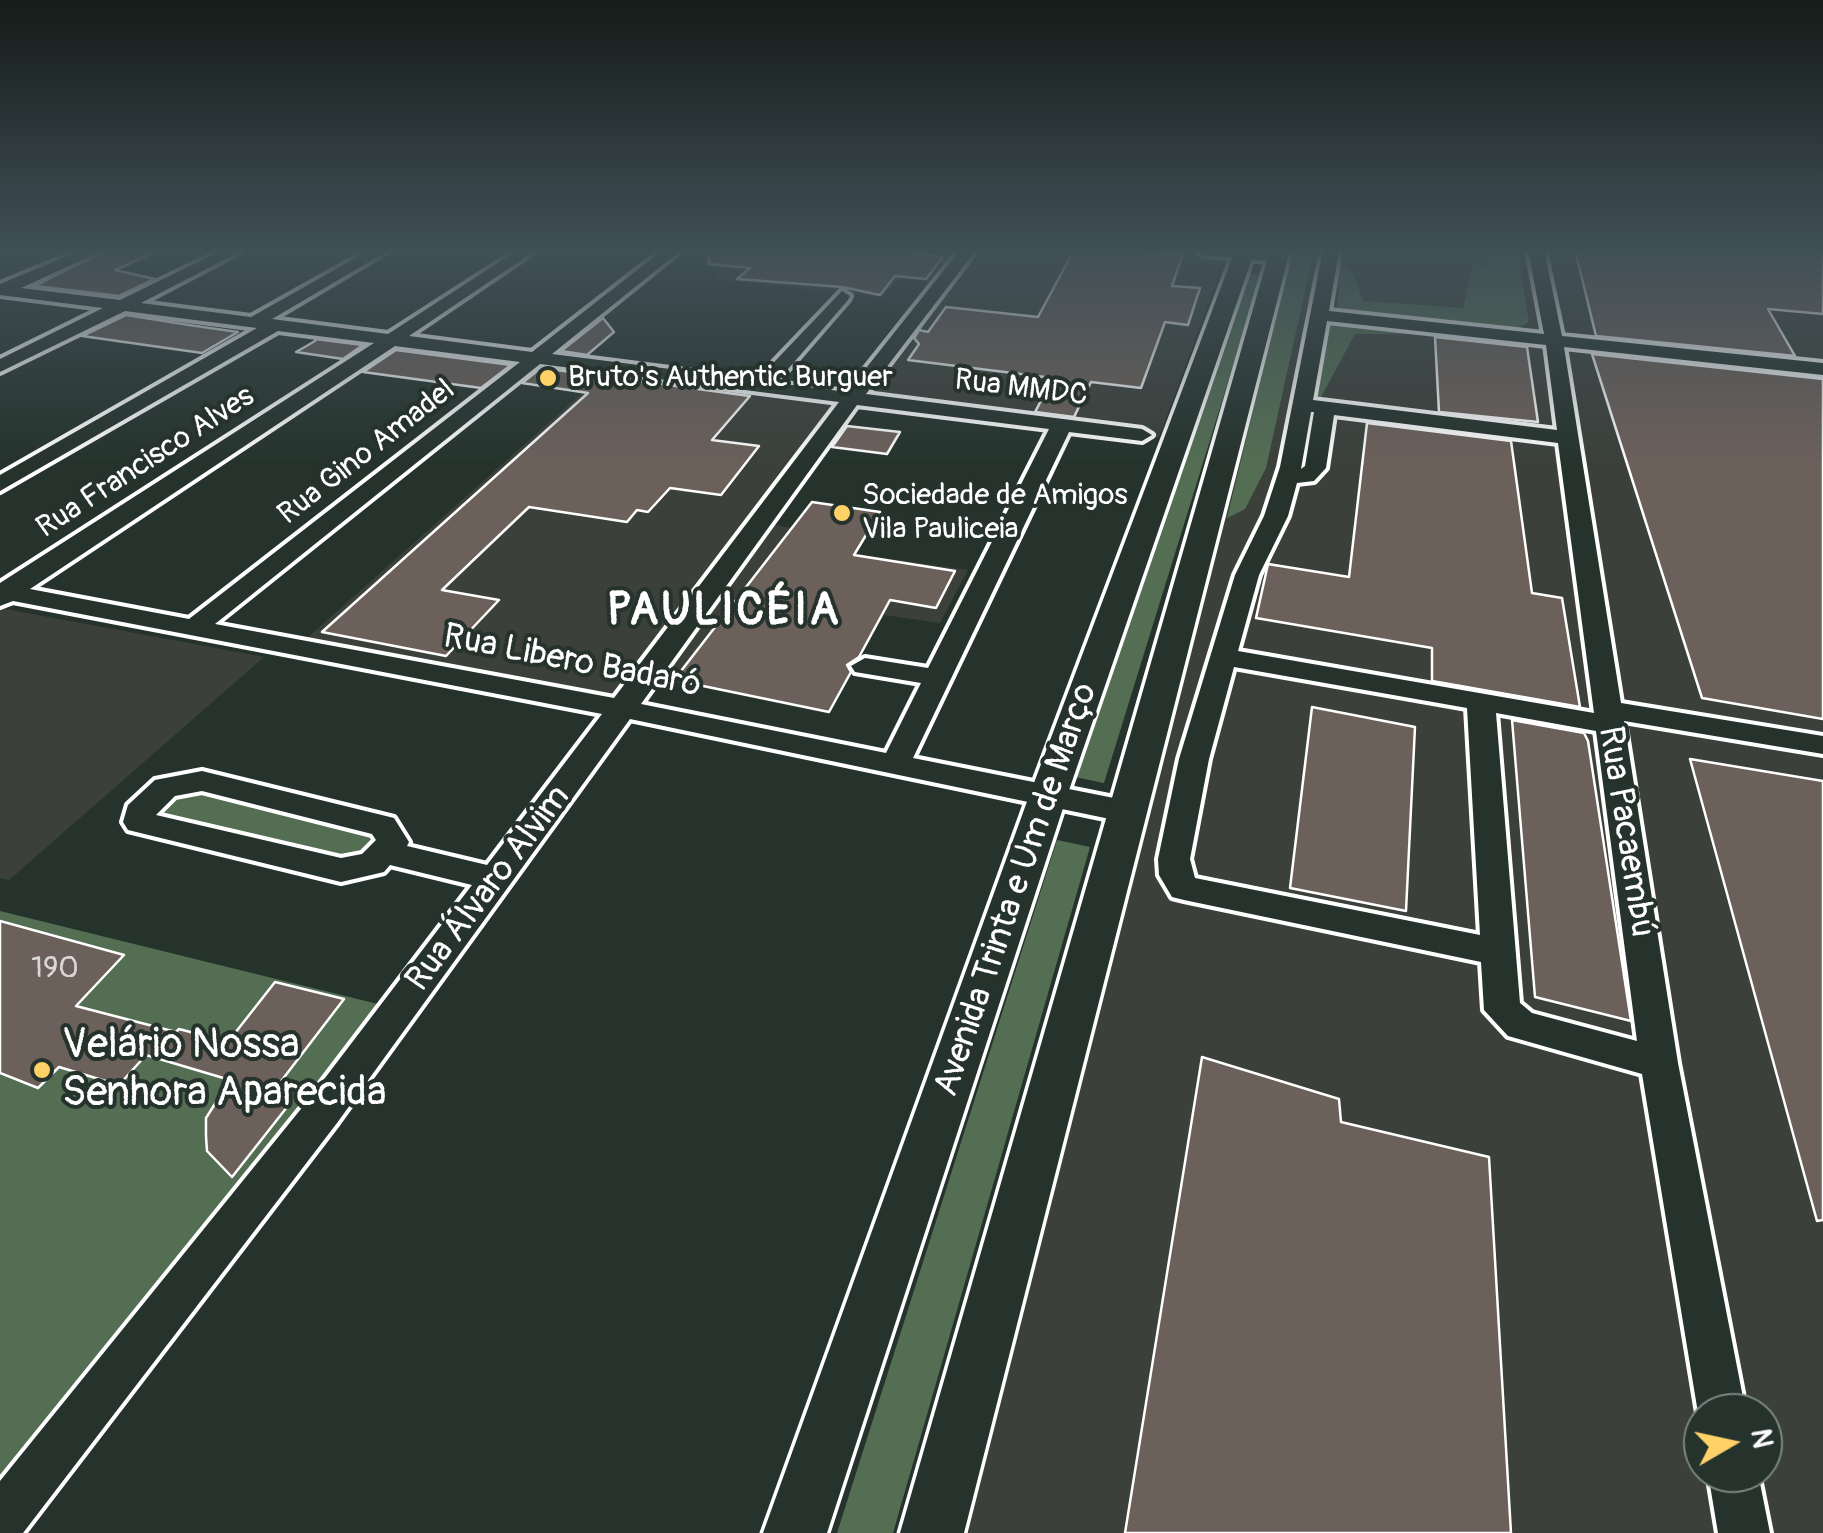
<!DOCTYPE html>
<meta charset="utf-8">
<style>
body{margin:0}
#map{position:relative;width:1823px;height:1533px;overflow:hidden;background:#26332d;font-family:Pangolin,sans-serif}
canvas{display:block}
.north{position:absolute;left:1683px;top:1393px;width:100px;height:100px;box-sizing:border-box;background:#26332d;border:2px solid #7d8581;border-radius:50%;rotate:81deg;font-size:28px;font-weight:700;line-height:40px;text-align:center;color:#fff}
.north::after{content:'';display:block;margin:auto;width:35px;height:45px;background:#ffd166;clip-path:polygon(50% 0,100% 100%,50% 72%,0 100%)}
</style>
<div id="map">
<canvas width="1823" height="1533"></canvas>
<div class="north">N</div>
</div>
<script>
const g = document.querySelector('canvas').getContext('2d');
g.lineJoin = 'round';
function fill(path, color) { g.fillStyle = color; g.fill(path, 'evenodd'); }
const toPath = rows => new Path2D(rows.map(r => 'M' + r).join(''));
function stroke(path, color, width, dash) { g.strokeStyle = color; g.lineWidth = width; g.lineCap = dash ? 'butt' : 'round'; g.setLineDash(dash || []); g.stroke(path); }
function write(font, color, halo, rows, align = 'center') {
  g.font = font + ' Pangolin,sans-serif'; g.lineWidth = 8; g.setLineDash([]); g.textBaseline = 'middle'; g.strokeStyle = halo; g.fillStyle = color; for (const [text, x, y, turn = 0] of rows) {
    g.save(); g.translate(x, y); g.rotate((+turn || 0) * Math.PI / 180); g.textAlign = isNaN(turn) ? turn : align; if (halo) g.strokeText(text, 0, 0); g.fillText(text, 0, 0); g.restore();
  }
}
const built = toPath([
 [745,250,958,250,933,282,898,279,883,297,712,279],
 [984,250,1150,250,1212,256,1222,267,1215,269,1221,270,1159,437,867,396],
 [1289,250,1823,250,1823,1533,964,1533],
 [1703,1413,1763,1413,1763,1473,1703,1473],
 [608,370,843,399,620,697,306,639],
 [774,525,857,539,850,553,968,570,940,623,884,615,829,714,656,678],
 [0,608,264,657,9,880,0,878]
]);
const green = toPath([
 [1292,250,1314,250,1266,468,1245,509,1227,518],
 [1487,250,1517,250,1529,322,1510,333,1337,311,1340,263,1353,273,1363,301,1463,308,1473,264,1488,265],
 [1244,274,1261,275,1104,783,1075,777],
 [1332,321,1507,337,1511,343,1431,334,1355,334,1321,397,1312,397,1324,324],
 [177,786,390,833,361,866,144,816],
 [1057,840,1090,847,893,1533,837,1533],
 [0,911,390,1007,0,1518]
]);
const building = toPath([
 [106,250,160,250,115,270,155,279,119,296,35,286,106,250],
 [709,250,894,250,943,257,926,279,895,276,880,295,842,287,737,279,750,268,709,264,709,250],
 [1074,250,1183,254,1172,286,1200,288,1188,325,1165,322,1141,388,1091,382,1074,417,1035,412,1053,378,908,360,919,344,914,338,919,330,928,332,946,307,1038,317,1074,250],
 [1575,250,1823,250,1823,314,1768,309,1795,356,1596,336,1575,250],
 [126,315,189,325,238,332,202,353,82,336,126,315],
 [603,318,614,332,587,355,561,351,603,318],
 [1435,337,1527,347,1538,422,1439,412,1435,337],
 [315,341,315,339,363,345,343,359,296,352,315,341],
 [396,350,511,365,481,388,363,372,396,350],
 [1592,354,1823,379,1823,719,1702,698,1592,354],
 [541,368,750,396,712,440,759,446,721,495,670,488,648,512,637,510,627,522,529,507,442,590,499,600,446,656,322,632,588,393,522,383,541,368],
 [1367,423,1511,441,1532,593,1562,598,1580,707,1432,681,1432,648,1256,618,1268,564,1349,577,1367,423],
 [847,426,900,432,887,454,832,447,847,426],
 [812,502,880,512,854,555,955,571,936,608,890,600,859,657,847,665,851,672,829,712,674,680,812,502],
 [1312,707,1415,727,1406,911,1290,888,1312,707],
 [1512,720,1584,733,1588,741,1631,1021,1535,997,1512,720],
 [1690,759,1823,781,1823,1220,1817,1221,1690,759],
 [0,921,124,955,76,1006,176,1032,179,1029,228,1042,275,982,344,999,269,1097,291,1102,232,1177,207,1151,206,1136,206,1118,230,1080,146,1055,119,1085,59,1067,38,1088,0,1073,0,921],
 [1202,1057,1339,1099,1341,1122,1489,1157,1511,1533,1125,1533,1202,1057]
]);
const minor = toPath([
 [82,250,103,250,21,288,120,300,223,250,243,250,141,303,251,317,370,250,389,250,272,319,388,334,518,250,536,250,409,336,532,352,663,250,681,250,552,354,757,380,842,291,850,296,848,300,776,383,847,392,960,250,976,250,866,394,1142,429,1152,435,1142,441,1069,432,913,758,1129,801,1140,804,1145,812,1140,820,1129,823,630,719,337,1123,23,1533,0,1533,0,1481,309,1099,472,885,390,865,384,872,341,882,128,830,123,822,128,805,155,780,202,771,394,818,409,842,407,846,487,865,602,714,13,601,0,606,0,583,374,343,278,331,0,491,0,475,257,328,125,311,0,372,0,359,103,308,0,295,0,284,82,250],
 [395,346,520,362,189,619,30,589,395,346],
 [540,364,839,402,614,698,215,624,540,364],
 [857,405,1049,429,928,668,865,658,851,666,855,672,921,683,886,753,641,704,857,405],
 [202,791,372,834,376,840,362,854,341,858,156,815,175,796,202,791],
 [1196,250,1253,250,1286,257,1278,262,1204,255,1196,250],
 [1323,250,1339,250,1329,311,1544,334,1528,250,1544,250,1562,336,1823,363,1823,375,1564,347,1621,703,1823,736,1823,754,1624,721,1678,1063,1746,1413,1703,1413,1703,1425,1698,1413,1642,1074,1508,1036,1484,1010,1481,962,1184,900,1172,897,1159,875,1158,859,1179,759,1235,575,1264,516,1280,467,1323,250],
 [1327,321,1546,345,1557,430,1313,400,1327,321],
 [1311,412,1314,412,1305,466,1301,469,1311,412],
 [1334,415,1558,443,1594,713,1238,651,1259,575,1288,516,1297,483,1314,481,1326,468,1334,415],
 [1234,667,1467,708,1480,935,1195,878,1190,859,1209,759,1234,667],
 [1496,713,1596,731,1637,1041,1532,1013,1520,1003,1496,713],
 [1708,1473,1758,1473,1770,1533,1718,1533,1708,1473]
]);
const major = toPath([
 [1235,250,1255,250,1067,796,827,1533,763,1533,1029,796,1235,250],
 [1270,250,1290,250,964,1533,900,1533,1270,250]
]);
const markers = [
 [548,378,10,"#ffd166"],
 [842,513,10,"#ffd166"],
 [42,1070,10,"#ffd166"]
];
const farPoinames = [
 ["Bruto's Authentic Burguer",568,378],
 ["Sociedade de Amigos",862,496],
 ["Vila Pauliceia",862,530]
];
const farStreetnames = [
 ["Rua MMDC",1021,389,7],
 ["Rua Gino Amadel",367,453,-38],
 ["Rua Francisco Alves",146,463,-33]
];
const numberNames = [
 ["190",55,969]
];
const streetNames = [
 ["Rua Libero Badaró",572,662,11],
 ["Rua Pacaembú",1625,832,81],
 ["Rua Álvaro Alvim",489,889,-53],
 ["Avenida Trinta e Um de Março",1017,890,-71]
];
const nearPoinames = [
 ["Velário Nossa",62,1046],
 ["Senhora Aparecida",62,1094]
];
const districtNames = [
 ["PAULICÉIA",724,613]
];
fill(built, '#3b403a');
fill(green, '#546e54');
fill(building, '#6c605a');
stroke(building, '#fff', 2.5);
stroke(minor, '#fff', 8);
stroke(major, '#fff', 7);
fill(minor, '#26332d');
fill(major, '#26332d');
const sky = g.createLinearGradient(0, 0, 0, 464);
sky.addColorStop(0, '#151c19');
sky.addColorStop(0.54, '#415057');
sky.addColorStop(1, '#41505700');
g.fillStyle = sky;
g.fillRect(0, 0, 1823, 464);
for (const [x, y, r, color] of markers) { const dot = new Path2D(); dot.arc(x, y, r, 0, 2 * Math.PI); g.fillStyle = color; g.fill(dot); stroke(dot, '#26332d', 4); }
write('30px', '#fff', '#26332d', farPoinames, 'left');
write('30px', '#fff', '#26332d', farStreetnames);
write('30px', '#dad7d6', null, numberNames);
write('35px', '#fff', '#26332d', streetNames);
write('42px', '#fff', '#26332d', nearPoinames, 'left');
g.letterSpacing = '2.5px';
write('bold 45px', '#fff', '#26332d', districtNames);
g.letterSpacing = '0px';
</script>
